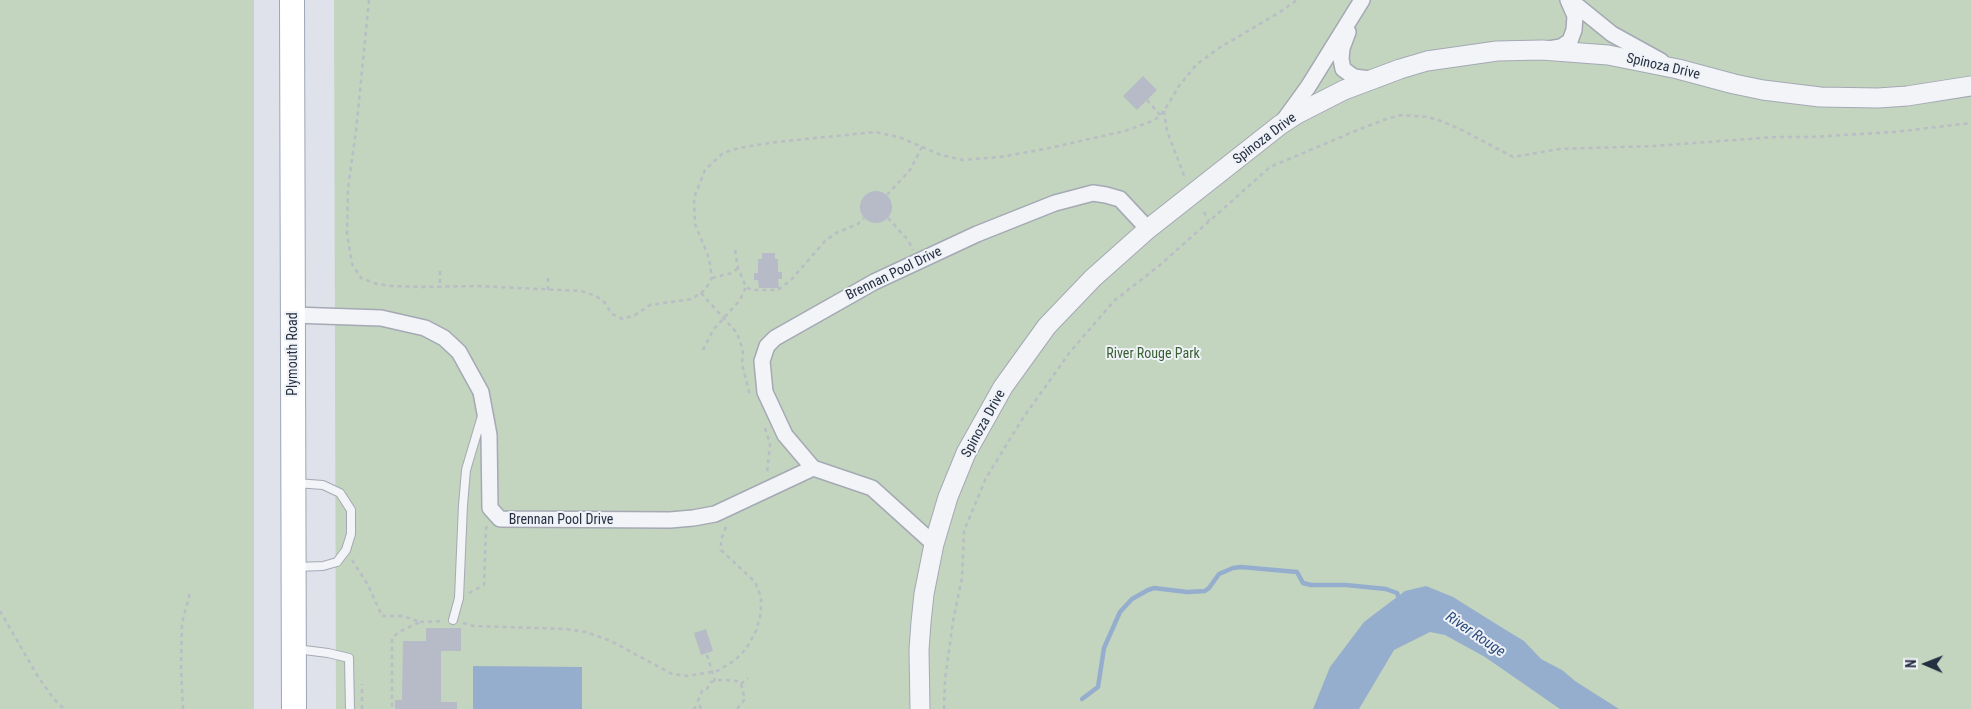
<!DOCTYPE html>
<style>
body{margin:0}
#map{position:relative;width:1971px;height:709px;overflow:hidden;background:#dfe2ea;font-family:"Roboto Condensed",sans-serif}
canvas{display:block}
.north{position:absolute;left:1901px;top:639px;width:50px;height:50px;-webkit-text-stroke:4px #eff2f7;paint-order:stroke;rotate:271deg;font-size:14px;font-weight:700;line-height:20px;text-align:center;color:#262f42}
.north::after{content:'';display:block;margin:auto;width:18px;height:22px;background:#262f42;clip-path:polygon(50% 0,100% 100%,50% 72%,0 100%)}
</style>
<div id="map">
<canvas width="1971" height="709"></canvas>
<div class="north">N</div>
</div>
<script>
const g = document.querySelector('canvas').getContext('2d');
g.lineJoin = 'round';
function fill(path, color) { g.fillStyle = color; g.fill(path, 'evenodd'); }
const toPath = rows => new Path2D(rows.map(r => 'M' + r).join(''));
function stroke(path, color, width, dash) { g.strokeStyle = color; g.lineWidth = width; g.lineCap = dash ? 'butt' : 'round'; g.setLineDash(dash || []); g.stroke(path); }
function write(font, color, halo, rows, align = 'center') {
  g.font = font + ' "Roboto Condensed",sans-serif'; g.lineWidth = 4; g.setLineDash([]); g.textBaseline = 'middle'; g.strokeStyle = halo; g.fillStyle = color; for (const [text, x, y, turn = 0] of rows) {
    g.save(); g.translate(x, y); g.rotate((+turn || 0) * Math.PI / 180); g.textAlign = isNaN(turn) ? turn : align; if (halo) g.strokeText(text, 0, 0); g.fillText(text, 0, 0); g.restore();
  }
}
const green = toPath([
 [0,0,254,0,254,709,0,709],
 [334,0,1971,0,1971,709,336,709]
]);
const water = toPath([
 [1426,586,1453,597,1501,627,1524,641,1541,659,1562,670,1575,681,1619,709,1560,709,1485,657,1445,635,1430,632,1394,650,1359,709,1313,709,1330,667,1364,622,1405,591],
 [473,666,582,667,582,709,473,709]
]);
const stream = toPath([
 [1082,699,1098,687,1104,648,1120,612,1132,599,1148,590,1154,588,1187,592,1205,591,1209,588,1219,574,1233,568,1241,567,1297,572,1303,583,1311,585,1346,585,1386,589,1397,593,1400,601]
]);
const building = toPath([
 [1143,76,1157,90,1137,110,1123,96],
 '860 207a16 16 0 1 1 32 0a16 16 0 1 1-32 0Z',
 [762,253,775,253,775,259,778,259,778,272,782,272,782,279,778,279,779,288,759,288,758,280,754,280,754,273,758,273,758,259,762,259],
 [426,628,461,628,461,651,441,651,441,702,457,702,457,709,395,709,395,700,402,700,403,641,426,641],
 [706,629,713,651,701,655,694,633]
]);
const path = toPath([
 [369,0,356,131,348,188,347,234,352,264,361,278,377,284,392,286,422,287,477,286,581,291,596,296,605,303,612,314,623,319,635,315,650,305,692,299,705,290,712,278,709,258,695,224,694,198,705,170,723,153,739,148,776,142,875,132,899,137,941,155,963,160,1000,157,1045,149,1125,131,1155,120,1164,111,1179,86,1196,65,1219,48,1280,12,1297,0],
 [1147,100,1160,115],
 [1164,111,1167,131,1185,178],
 [887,195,910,170,922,147],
 [1204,212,1209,221],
 [888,218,908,240,913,250],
 [735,250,738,268,746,287,752,290,778,290,791,280,825,241,836,233,858,224,864,218],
 [440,271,440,287],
 [712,278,732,273,738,268],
 [548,290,548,274],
 [701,293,737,333,743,350,742,364,750,396],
 [703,350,713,330,740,300,746,287],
 [765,428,770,444,767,474],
 [352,560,368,585,382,616,403,616,420,622,399,632,392,638,392,709],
 [469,593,484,585,486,528,488,525],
 [0,611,37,675,53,698,64,709],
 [420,622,443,621],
 [463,623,473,626,566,629,586,632,611,641,672,674,687,676,717,671,734,661,746,649,756,631,761,613,761,597,755,582,721,550,721,540,726,527,728,525],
 [707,655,715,681],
 [741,684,748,678],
 [183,709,181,668,182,623,190,593],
 [362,709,362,684],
 [693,709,699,705],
 [701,709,698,701,702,691,707,689,711,682,721,680,737,681,741,684,745,699,737,709],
 [944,709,945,680,953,621,962,578,964,531,986,478,1023,418,1070,352,1114,301,1160,265,1270,167,1360,129,1389,118,1402,115,1428,117,1441,121,1462,130,1513,157,1559,149,1654,146,1775,137,1810,137,1894,132,1971,123]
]);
const service = toPath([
 [296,567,323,566,337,562,346,550,351,534,351,510,340,493,323,485,296,483],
 [453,620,459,598,463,505,466,470,482,416],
 [296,649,328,653,349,658,350,709]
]);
const minor = toPath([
 [1570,0,1612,34,1661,61],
 [1348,32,1342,48,1341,59,1343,69,1354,77,1370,79],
 [1548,49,1561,47,1570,41,1574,30,1575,16,1568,0],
 [1284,120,1308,87,1362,0],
 [293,315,381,318,425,328,444,338,459,352,481,392,489,435,490,508,500,519,670,520,693,518,715,514,813,468,785,435,765,392,762,361,767,346,775,338,874,282,977,234,1055,203,1093,193,1106,195,1120,199,1148,229],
 [813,468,872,488,934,544]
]);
const tertiary = toPath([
 [920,709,919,650,921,622,924,594,934,544,948,497,966,453,1003,387,1047,326,1093,278,1148,229,1280,125,1297,114,1344,90,1400,69,1427,61,1497,51,1542,50,1608,55,1678,69,1734,84,1763,90,1820,97,1878,98,1907,96,1971,86]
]);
const primary = toPath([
 [292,0,294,709]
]);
const streetNames = [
 ["Spinoza Drive",1663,67,13],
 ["Spinoza Drive",1265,139,-37],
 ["Brennan Pool Drive",894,274,-26],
 ["Plymouth Road",293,354,-90],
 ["Spinoza Drive",984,424,-61],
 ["Brennan Pool Drive",561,520]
];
const parkNames = [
 ["River Rouge Park",1153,354]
];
const waterNames = [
 ["River Rouge",1475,635,34]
];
fill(green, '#c3d4bf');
fill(water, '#96aecd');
stroke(stream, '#96aecd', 4.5);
fill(building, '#b6bbc7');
stroke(service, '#a4a9b4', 10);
stroke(minor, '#a4a9b4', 18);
stroke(tertiary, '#a4a9b4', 21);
stroke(primary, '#9da6b7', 26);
stroke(path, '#b9bdc5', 2.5, [4, 4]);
stroke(service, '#f2f4f8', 8);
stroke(minor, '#f2f4f8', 15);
stroke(tertiary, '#f2f4f8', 19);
stroke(primary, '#fff', 24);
write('14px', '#262f42', '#eff2f7', streetNames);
write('14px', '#385f32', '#eff2f7', parkNames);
write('italic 15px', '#2c4b7a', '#eff2f7', waterNames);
</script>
